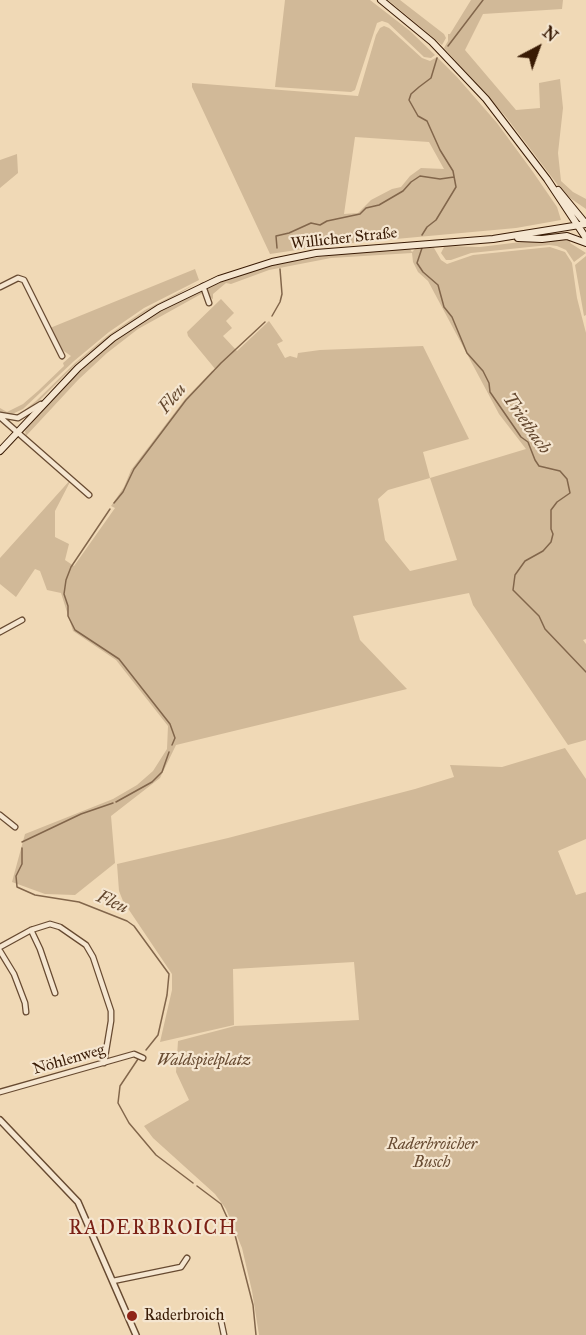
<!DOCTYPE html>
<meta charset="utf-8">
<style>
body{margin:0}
#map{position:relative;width:586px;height:1335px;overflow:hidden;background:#f0d9b6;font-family:"IM FELL Great Primer",serif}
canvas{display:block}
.north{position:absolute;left:508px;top:18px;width:60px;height:60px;-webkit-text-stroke:4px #f5e6d0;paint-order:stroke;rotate:41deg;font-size:16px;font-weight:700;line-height:24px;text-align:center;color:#391b05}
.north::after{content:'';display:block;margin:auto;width:21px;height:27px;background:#391b05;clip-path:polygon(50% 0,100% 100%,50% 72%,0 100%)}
</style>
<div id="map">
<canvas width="586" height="1335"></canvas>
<div class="north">N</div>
</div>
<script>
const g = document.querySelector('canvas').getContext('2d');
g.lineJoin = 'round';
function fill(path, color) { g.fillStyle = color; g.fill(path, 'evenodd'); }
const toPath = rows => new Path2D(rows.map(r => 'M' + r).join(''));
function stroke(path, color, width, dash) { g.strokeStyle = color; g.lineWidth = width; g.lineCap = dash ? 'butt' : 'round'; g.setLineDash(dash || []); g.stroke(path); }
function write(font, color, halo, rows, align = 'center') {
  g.font = font + ' "IM FELL Great Primer",serif'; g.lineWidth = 4.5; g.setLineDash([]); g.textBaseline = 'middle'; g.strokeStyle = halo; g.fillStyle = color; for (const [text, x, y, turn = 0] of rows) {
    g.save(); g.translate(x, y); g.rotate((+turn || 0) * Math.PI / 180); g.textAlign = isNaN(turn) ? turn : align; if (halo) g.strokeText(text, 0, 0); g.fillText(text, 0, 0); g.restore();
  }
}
const green = toPath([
 [285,0,370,0,410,31,435,55,431,58,424,57,388,23,382,21,377,23,355,90,351,92,275,87],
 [388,0,400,0,444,34,446,38,442,45],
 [471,0,563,0,562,9,483,14,465,50,516,110,540,108,539,83,560,79,563,108,558,153,561,181,573,192,586,199,586,209,570,198,560,188,506,117,444,48,448,41,448,34,450,34],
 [384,26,389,28,422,58,430,61,437,57,457,77,497,123,533,172,557,207,561,220,516,228,330,245,270,254,192,87,192,83,358,96,376,35,380,28],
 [355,137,429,142,444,169,421,168,410,176,401,187,392,189,371,200,358,213,344,214],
 [17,154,18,173,0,188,0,160],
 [553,238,571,239,570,243,586,253,574,262,566,250,557,246,549,245,471,253,451,260,446,260,441,253,444,247,447,246,480,247],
 [550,247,565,252,572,263,577,298,586,333,586,639,583,640,586,644,586,740,568,745,473,605,469,593,353,616,360,640,407,689,176,745,160,778,111,816,115,863,75,895,45,894,12,882,25,834,113,799,137,785,153,771,167,749,168,726,116,660,73,631,61,593,47,590,40,571,35,569,16,597,0,584,0,558,72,478,55,511,55,537,69,544,65,560,74,566,115,508,111,506,124,487,131,470,185,399,212,371,216,370,188,336,187,332,221,299,234,313,226,321,232,328,223,336,237,351,269,321,283,341,277,344,285,358,290,356,297,358,298,353,320,350,423,346,469,439,423,452,430,478,526,449,499,414,428,281,418,272,413,262,412,253,331,258,269,270,231,284,226,283,213,294,213,299,208,297,208,287,271,265,332,255,400,249,410,249,412,252,416,248,434,248,441,260,447,264,473,255],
 [430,478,457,560,410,571,385,540,378,499,388,490],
 [586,256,586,315,584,316,575,265],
 [195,269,199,280,144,308,109,332,74,361,23,409,8,416,0,412,0,408,7,412,23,404,38,391,64,366,63,363,71,356,61,349,50,328],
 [197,283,119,329,78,362,40,400,21,415,12,416,22,412,36,401,75,363,107,336,145,310],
 [201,291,203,293,138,329,107,353,78,380,26,436,25,431,28,427,71,380,103,350,138,324,183,298],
 [565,748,586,779,586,839,558,851,576,895,586,892,586,1335,259,1335,252,1291,242,1248,226,1209,215,1194,153,1138,144,1126,189,1100,176,1072,178,1041,235,1026,359,1020,354,962,233,969,234,1025,160,1042,172,990,172,974,123,901,119,891,117,864,228,838,415,789,454,777,450,765,502,767]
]);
const stream = toPath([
 [448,46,483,0],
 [422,235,427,227,436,220,456,187,453,171,440,150,427,121,418,116,409,100,411,94,419,87,431,78,437,58],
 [277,248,276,236,289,233,311,223,320,225,327,221,360,214,366,208,379,205,403,191,411,182,420,176,440,179,454,177],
 [422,248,417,263,423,272,438,285,444,307,452,317,467,353,483,371,489,383,490,392,521,437,528,442,535,460,539,466,560,471,567,479,570,493,557,502,551,510,551,529,553,534,551,542,543,551,525,561,515,575,513,590,539,616,545,629,586,672],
 [272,316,280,302,282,294,280,269],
 [114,503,123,492,134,469,186,400,221,363,265,322],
 [110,509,71,567,66,580,64,594,68,606,68,616,75,630,119,659,170,724,175,738,172,745],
 [116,802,152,782,162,772,169,752],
 [22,842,81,814,113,803],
 [22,848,22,864,16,876,17,887,35,895,79,902,127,921,134,926,169,974,167,995,158,1035,146,1050],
 [138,1059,120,1086,118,1103,129,1123,156,1155,193,1183],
 [197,1186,221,1204,235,1235,253,1305,256,1335]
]);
const minor = toPath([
 [203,286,209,303],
 [0,287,18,278,24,280,62,356],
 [0,415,18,418,41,404],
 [0,417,89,495],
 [0,632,22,620],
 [0,815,15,827],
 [31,930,40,949,55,993],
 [0,947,31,930,50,924,60,927,86,945,93,957,111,1011,111,1021,104,1063],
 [0,951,14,974,25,1003,26,1012],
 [0,1092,134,1054,143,1058],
 [113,1281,181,1267,187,1258],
 [221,1321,224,1335]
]);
const tertiary = toPath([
 [0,1120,78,1202,136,1335]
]);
const secondary = toPath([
 [381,0,432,42,486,99,547,179,586,238],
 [558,190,586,224],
 [518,238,542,239,567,236,586,243],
 [0,451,78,368,113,338,159,308,219,279,272,262,316,253,493,239,586,224]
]);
const markers = [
 [132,1316,6,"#8f2418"]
];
const streetNames = [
 ["Willicher Straße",344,239,-6],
 ["Nöhlenweg",69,1060,-16]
];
const parkNames = [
 ["Waldspielplatz",204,1061],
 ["Raderbroicher",432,1145],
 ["Busch",432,1163]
];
const poiNames = [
 ["Raderbroich",144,1316]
];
const waterNames = [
 ["Fleu",173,399,-50],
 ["Trietbach",526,424,55],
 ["Fleu",112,903,24]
];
const quarterNames = [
 ["RADERBROICH",153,1229]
];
fill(green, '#d1b998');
stroke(stream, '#82664b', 1.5);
stroke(minor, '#674a31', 7);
stroke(tertiary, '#674a31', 8);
stroke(secondary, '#391b05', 8);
stroke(minor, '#f5e6d0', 4.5);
stroke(tertiary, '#f5e6d0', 5);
stroke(secondary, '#f5e6d0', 6);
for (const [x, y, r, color] of markers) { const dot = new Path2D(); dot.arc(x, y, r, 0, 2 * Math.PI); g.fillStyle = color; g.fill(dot); stroke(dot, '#f5e6d0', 2); }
write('16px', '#391b05', '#f5e6d0', streetNames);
write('italic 16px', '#674a31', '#f5e6d0', parkNames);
write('16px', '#391b05', '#f5e6d0', poiNames, 'left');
write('italic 18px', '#63472e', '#f5e6d0', waterNames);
g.letterSpacing = '1.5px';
write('20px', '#7a1f14', '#f5e6d0', quarterNames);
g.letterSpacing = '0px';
</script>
